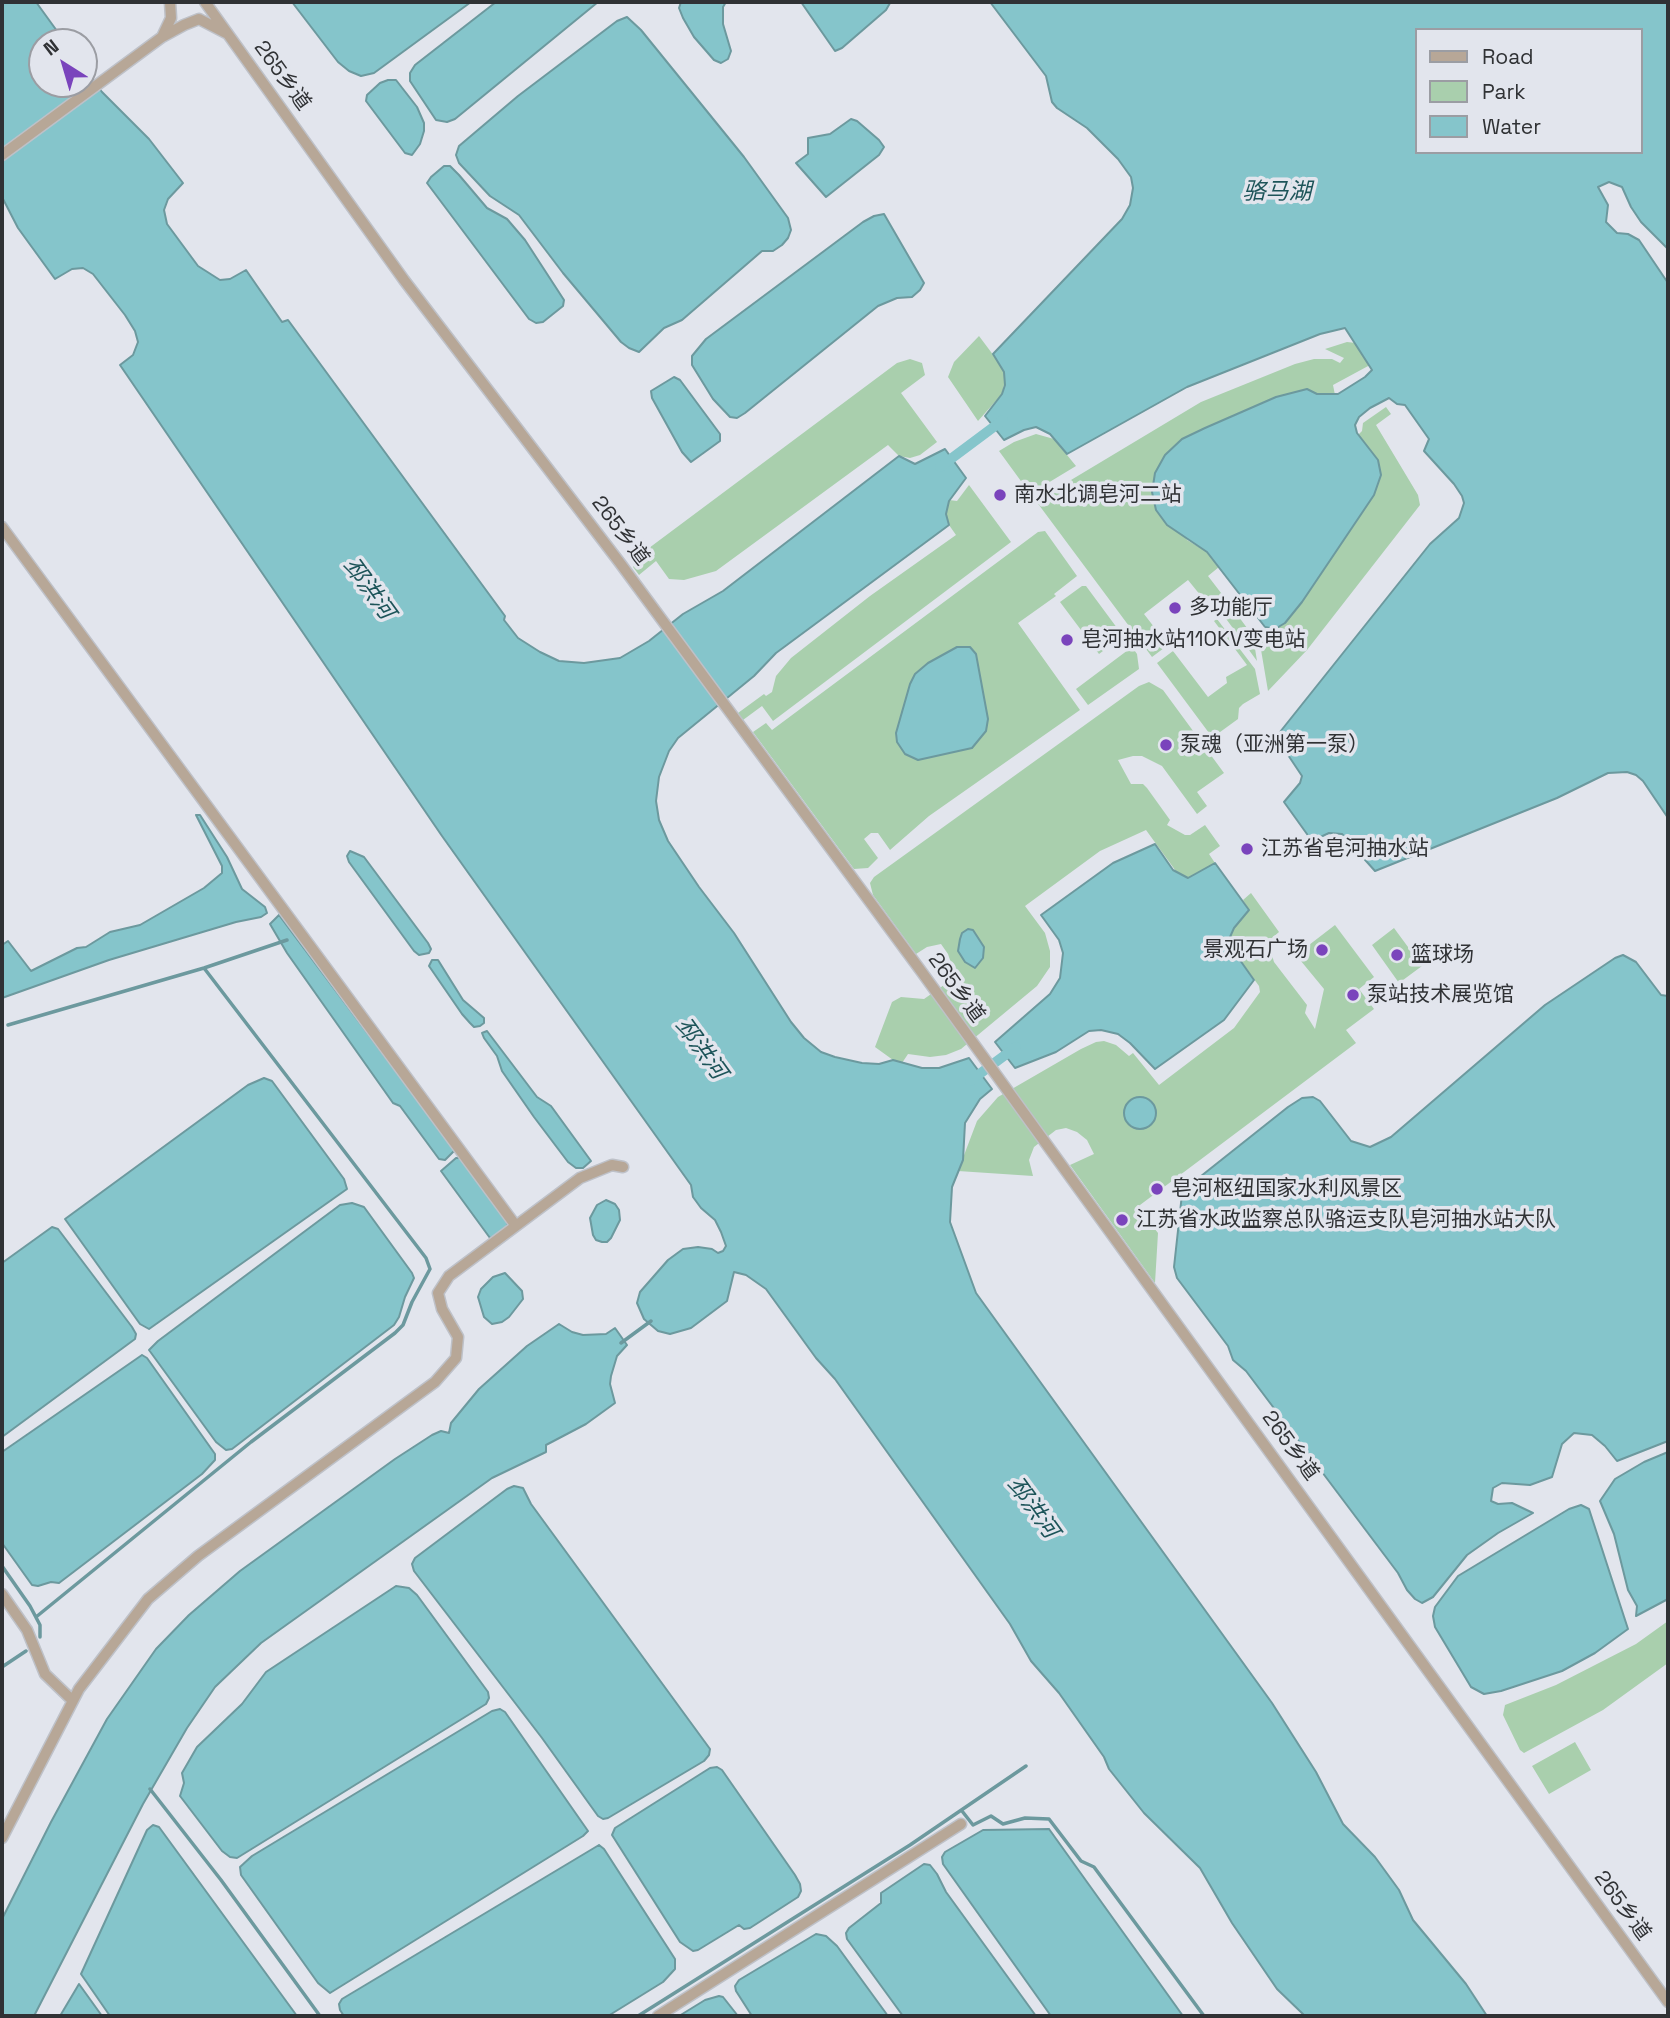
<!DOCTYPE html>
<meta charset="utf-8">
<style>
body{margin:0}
#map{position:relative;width:1670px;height:2018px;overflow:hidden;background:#e2e5ed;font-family:"Space Grotesk",sans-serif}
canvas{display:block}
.frame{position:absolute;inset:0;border:4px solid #303235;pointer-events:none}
.legend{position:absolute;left:1415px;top:28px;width:228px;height:126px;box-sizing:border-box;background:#e2e5ed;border:2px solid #9b9da3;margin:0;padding:9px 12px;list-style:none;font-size:21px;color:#303235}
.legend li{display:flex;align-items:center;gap:14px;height:35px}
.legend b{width:35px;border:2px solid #9b9da3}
.north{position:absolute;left:28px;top:28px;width:70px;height:70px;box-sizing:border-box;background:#e2e5ed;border:2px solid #9b9da3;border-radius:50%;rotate:323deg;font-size:19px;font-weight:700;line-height:28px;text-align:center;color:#303235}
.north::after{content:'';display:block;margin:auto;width:24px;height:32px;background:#7a44bc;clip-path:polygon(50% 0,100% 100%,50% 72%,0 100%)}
</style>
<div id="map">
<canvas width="1670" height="2018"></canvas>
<div class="frame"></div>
<ul class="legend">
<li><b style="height:9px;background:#b7a797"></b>Road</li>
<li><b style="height:19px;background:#a9cfad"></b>Park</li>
<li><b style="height:19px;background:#85c5cb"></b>Water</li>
</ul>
<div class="north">N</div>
</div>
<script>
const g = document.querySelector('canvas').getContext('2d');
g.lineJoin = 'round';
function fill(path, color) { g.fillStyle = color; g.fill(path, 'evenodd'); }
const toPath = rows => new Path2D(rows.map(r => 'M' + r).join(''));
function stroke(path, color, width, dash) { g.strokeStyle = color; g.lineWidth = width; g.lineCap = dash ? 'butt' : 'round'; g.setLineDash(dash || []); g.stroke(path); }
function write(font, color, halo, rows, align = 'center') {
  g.font = font + ' "Space Grotesk","Noto Sans SC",sans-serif'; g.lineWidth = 7; g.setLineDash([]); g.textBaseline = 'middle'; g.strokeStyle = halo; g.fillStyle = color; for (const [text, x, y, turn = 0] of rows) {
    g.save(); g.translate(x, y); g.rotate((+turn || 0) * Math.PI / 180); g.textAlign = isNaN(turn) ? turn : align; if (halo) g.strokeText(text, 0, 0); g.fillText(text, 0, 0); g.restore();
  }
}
const green = toPath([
 [979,336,1000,364,1006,376,1002,394,978,421,948,377,954,362],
 [1347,342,1356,343,1370,365,1333,385,1335,395,1317,394,1307,390,1276,397,1182,439,1165,455,1187,540,1207,552,1219,567,1208,576,1228,602,1214,612,1188,580,1144,614,1168,645,1152,657,1036,501,1201,402,1295,364,1314,359,1332,359,1340,363,1344,358,1325,349],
 [910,359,922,363,925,375,901,393,937,442,920,455,910,458,899,456,888,445,716,571,684,580,669,579,656,561,639,575,633,567,645,551,897,363],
 [1386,407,1391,414,1376,425,1418,495,1420,505,1307,650,1268,691,1258,632,1265,627,1275,629,1285,623,1302,602,1374,495,1364,443,1358,435,1362,431,1363,423],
 [1036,434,1054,439,1076,466,1033,492,1026,488,999,451,1014,442],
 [969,485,1011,542,773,721,762,706,743,720,738,713,764,694,766,696,772,692,776,676,791,658,870,596,956,535,949,525,946,514,949,500,957,501],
 [1045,531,1077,576,1054,594,1056,596,1018,623,1080,710,929,816,890,850,878,833,871,833,864,839,878,858,868,868,854,869,753,732,766,723,772,730,1038,532],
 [1082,586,1086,586,1123,636,1099,654,1060,602],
 [1233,609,1253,636,1257,661,1224,616],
 [1217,619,1255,669,1260,694,1243,704,1239,708,1238,719,1216,735,1209,733,1157,663,1173,651,1208,697,1227,683,1226,677,1247,665,1214,621],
 [1132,647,1137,654,1139,669,1088,705,1076,689],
 [1149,682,1163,690,1224,773,1197,792,1207,806,1197,814,1162,766,1142,756,1133,756,1118,760,1131,784,1143,784,1147,788,1170,820,1167,825,1185,835,1190,835,1205,825,1220,846,1209,854,1215,863,1188,878,1178,874,1146,830,1100,851,1025,906,1045,933,1050,951,1050,967,1037,986,961,1049,946,1055,930,1057,908,1054,902,1063,893,1060,875,1047,892,1002,901,997,924,999,944,985,950,978,952,966,948,954,941,944,927,947,916,954,873,895,870,883,874,877,1139,686],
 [1251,893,1279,932,1272,938,1269,946,1274,962,1307,1005,1305,1013,1315,1029,1324,989,1296,955,1335,925,1374,977,1359,989,1374,1009,1346,1030,1356,1043,1140,1205,1141,1211,1158,1233,1155,1283,1070,1165,1094,1154,1087,1140,1077,1132,1066,1128,1056,1130,1034,1147,1029,1160,1033,1176,958,1171,977,1121,998,1097,1081,1049,1096,1042,1104,1041,1116,1045,1129,1056,1133,1053,1159,1085,1234,1028,1260,992,1259,986,1230,946,1230,937,1234,928,1249,910,1243,900],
 [1394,928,1422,966,1399,983,1372,945],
 [1668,1621,1668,1663,1603,1710,1524,1753,1520,1750,1503,1715,1505,1705,1556,1685,1636,1644],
 [1575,1742,1591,1770,1549,1794,1532,1766]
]);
const water = toPath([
 [2,2,36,2,65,42,42,42,42,84,84,84,84,68,102,92,149,139,183,183,168,199,164,210,167,224,198,266,220,280,230,279,246,270,282,322,288,320,505,616,504,620,518,638,540,652,559,661,584,663,620,658,649,641,683,614,723,591,899,456,915,464,945,449,966,478,949,501,946,514,949,525,776,653,754,676,678,738,669,751,659,777,656,801,659,820,668,841,699,887,734,933,791,1022,804,1038,821,1052,835,1057,862,1063,879,1064,893,1060,922,1068,939,1068,969,1058,992,1089,980,1099,965,1123,963,1160,952,1187,950,1222,976,1293,1272,1703,1316,1772,1343,1824,1375,1857,1399,1890,1413,1920,1466,1984,1487,2016,1305,2016,1277,1989,1232,1923,1200,1868,1144,1813,1109,1769,1104,1757,1059,1693,1031,1661,1010,1624,835,1379,816,1358,766,1289,746,1275,734,1272,727,1301,691,1328,670,1334,658,1331,644,1319,637,1303,640,1292,668,1260,683,1249,698,1247,712,1249,718,1253,723,1251,726,1246,721,1232,715,1220,701,1208,693,1197,691,1185,442,836,120,365,133,355,138,342,135,331,125,315,93,274,83,268,72,269,55,279,18,228,2,197,2,2],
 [292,2,471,2,374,73,361,76,349,71,338,62,292,2],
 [496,2,598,2,455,119,447,122,436,120,410,81,410,73,415,65,496,2],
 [681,2,726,2,723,7,723,24,731,51,728,59,721,63,714,60,694,37,683,18,679,8,681,2],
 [801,2,889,2,890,3,886,10,842,48,835,51,801,2],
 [990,2,1668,2,1668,249,1641,222,1631,207,1622,187,1609,182,1598,187,1608,205,1606,222,1617,233,1628,234,1639,240,1668,283,1668,818,1643,781,1636,775,1627,772,1608,773,1557,798,1375,871,1342,834,1329,833,1312,841,1284,802,1300,783,1302,776,1276,737,1430,544,1459,518,1464,503,1462,496,1454,484,1424,451,1429,439,1405,405,1397,404,1389,398,1370,408,1359,417,1355,425,1357,433,1378,460,1381,475,1374,495,1302,602,1285,623,1275,629,1265,627,1207,552,1167,525,1156,510,1152,492,1155,473,1165,455,1182,439,1205,428,1276,397,1307,389,1317,394,1338,394,1365,377,1372,370,1345,328,1320,334,1187,387,1067,454,1050,434,1036,427,1024,430,1004,440,985,416,1002,394,1005,385,1004,372,993,354,1122,219,1130,205,1133,188,1131,177,1118,159,1087,128,1057,108,1052,102,1046,76,990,2],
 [1416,30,1640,30,1640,152,1416,152,1416,30],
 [627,17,641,30,744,157,788,218,791,230,788,238,782,245,773,251,762,251,682,320,664,328,639,352,629,348,621,342,563,273,519,215,490,196,459,163,456,155,459,146,518,96,617,21,627,17],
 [388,80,396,80,417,107,424,123,424,131,420,144,412,155,405,153,366,101,367,95,380,83,388,80],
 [851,119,857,121,879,140,884,147,879,155,826,197,796,163,808,154,808,138,830,134,851,119],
 [444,166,450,166,459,175,487,208,507,219,525,240,564,300,563,306,543,322,536,323,529,319,427,183,431,177,444,166],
 [884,214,924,283,920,290,912,297,897,298,878,306,745,413,737,418,730,417,713,399,692,365,692,356,706,339,863,222,874,216,884,214],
 [674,377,680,380,720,434,720,441,691,462,682,452,652,398,651,391,674,377],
 [957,647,970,647,976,654,988,719,986,731,972,748,918,760,905,754,897,742,896,733,910,684,915,674,928,663,957,647],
 [196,815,200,815,227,857,242,889,265,907,267,913,261,917,236,922,109,960,2,998,2,945,8,941,31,971,77,948,86,947,110,932,140,925,204,888,222,873,222,866,196,815],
 [1155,844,1173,870,1188,878,1215,863,1249,910,1234,928,1230,937,1230,946,1254,980,1224,1020,1155,1069,1130,1043,1118,1034,1101,1030,1089,1031,1056,1052,1015,1068,995,1042,1050,994,1060,978,1063,953,1059,940,1041,915,1113,863,1155,844],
 [350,851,364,857,428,943,431,949,429,953,419,955,414,951,349,862,347,856,350,851],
 [279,915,455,1150,445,1160,439,1159,400,1106,393,1103,287,953,270,924,279,915],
 [968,929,973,930,984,947,983,958,975,968,965,962,958,951,960,939,962,933,968,929],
 [1623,955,1636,962,1661,995,1668,996,1668,1441,1617,1461,1605,1446,1592,1435,1574,1433,1562,1444,1552,1477,1530,1485,1502,1483,1493,1488,1491,1501,1498,1504,1512,1503,1533,1513,1498,1533,1467,1555,1433,1597,1422,1603,1415,1599,1407,1590,1398,1573,1246,1371,1233,1360,1228,1346,1177,1278,1174,1267,1182,1194,1186,1188,1288,1107,1302,1098,1313,1097,1320,1101,1351,1141,1370,1147,1391,1137,1545,1005,1615,958,1623,955],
 [432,960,438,960,463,1000,484,1018,484,1023,480,1026,474,1027,470,1023,462,1014,429,966,432,960],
 [487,1031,537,1097,551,1106,591,1161,583,1168,576,1168,568,1162,534,1117,502,1071,497,1056,484,1038,482,1033,487,1031],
 [264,1078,272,1081,344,1179,347,1189,149,1329,140,1324,65,1219,248,1085,264,1078],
 '1124 1113a16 16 0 1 1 32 0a16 16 0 1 1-32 0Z',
 [456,1158,461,1158,507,1222,508,1226,494,1237,490,1238,441,1171,456,1158],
 [606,1200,615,1204,619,1210,620,1220,611,1238,607,1242,602,1242,596,1240,593,1235,590,1218,597,1205,606,1200],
 [352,1203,364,1207,412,1273,414,1278,405,1297,399,1317,394,1325,232,1449,226,1450,216,1442,149,1350,158,1341,340,1205,352,1203],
 [52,1227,58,1229,132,1327,136,1334,135,1339,2,1437,2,1263,52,1227],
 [505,1273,522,1291,523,1299,509,1317,502,1322,492,1324,484,1317,478,1297,481,1289,493,1277,505,1273],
 [559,1324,572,1332,583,1335,606,1334,615,1328,627,1345,617,1356,611,1376,610,1384,615,1403,586,1424,546,1445,546,1452,492,1478,261,1643,215,1687,187,1728,143,1804,34,2016,2,2016,2,1919,51,1822,107,1719,156,1649,189,1615,240,1571,395,1459,432,1435,441,1431,449,1433,451,1423,479,1389,527,1346,559,1324],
 [142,1355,147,1358,215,1454,215,1460,202,1474,59,1583,51,1582,38,1586,32,1585,2,1543,2,1452,142,1355],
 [1668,1452,1668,1599,1636,1616,1637,1606,1628,1590,1614,1534,1600,1501,1615,1479,1644,1462,1668,1452],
 [514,1486,523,1488,531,1504,710,1749,709,1755,704,1761,608,1818,603,1819,598,1816,542,1738,414,1571,412,1564,415,1558,507,1489,514,1486],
 [1581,1505,1589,1509,1628,1629,1595,1653,1562,1671,1501,1691,1484,1694,1471,1687,1435,1627,1433,1616,1435,1607,1458,1576,1569,1509,1581,1505],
 [396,1586,409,1588,417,1595,488,1692,489,1698,486,1704,237,1858,230,1857,222,1851,180,1796,184,1783,182,1773,197,1747,242,1704,266,1672,396,1586],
 [500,1709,505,1712,588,1831,583,1836,330,1993,318,1983,241,1875,240,1867,252,1856,492,1711,500,1709],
 [717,1767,722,1770,795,1875,800,1884,801,1891,798,1897,750,1928,744,1929,739,1925,698,1950,693,1951,680,1942,612,1835,615,1828,710,1768,717,1767],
 [153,1825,159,1827,297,2016,110,2016,81,1974,147,1830,153,1825],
 [1049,1829,1183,2016,1051,2016,943,1864,942,1857,945,1852,983,1830,1049,1829],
 [599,1845,604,1849,675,1959,675,1969,663,1982,608,2016,344,2016,340,2010,339,2004,342,1999,599,1845],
 [924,1864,930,1865,937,1874,946,1892,1036,2016,903,2016,847,1939,846,1933,849,1928,881,1903,881,1893,924,1864],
 [816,1934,826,1936,837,1946,888,2016,752,2016,736,1991,735,1986,739,1980,816,1934],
 [79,1984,102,2016,60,2016,79,1984],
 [719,1996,723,1997,738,2016,679,2016,705,2000,719,1996]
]);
const stream = toPath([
 [8,1025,204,968,287,940],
 [621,1343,651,1321],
 [2,1566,30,1606,40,1625,40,1637],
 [36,1617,251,1442,395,1333,403,1325,412,1302,430,1269,426,1258,204,968],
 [2,1667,26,1651],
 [150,1789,221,1880,320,2016],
 [962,1811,973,1825,991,1816,1003,1824,1025,1818,1049,1819,1081,1861,1094,1867,1204,2016],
 [638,2016,910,1845,1026,1766]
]);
const canal = toPath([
 [940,467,1003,420],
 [970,1081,1016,1047]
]);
const minor = toPath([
 [205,2,404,280,620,563,921,971,1668,2002],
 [162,37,171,18,170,2],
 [2,155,162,37,184,25,199,19,226,33],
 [2,527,516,1226],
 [2,1594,27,1630,45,1674,72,1700],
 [2,1838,79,1689,148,1599,198,1556,435,1382,456,1358,458,1337,442,1309,438,1293,449,1276,580,1178,612,1165,623,1167],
 [658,2016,961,1824]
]);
const markers = [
 [1000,495,7,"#7a44bc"],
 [1175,608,7,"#7a44bc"],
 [1067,640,7,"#7a44bc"],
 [1166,745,7,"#7a44bc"],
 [1247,849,7,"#7a44bc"],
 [1322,950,7,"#7a44bc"],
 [1397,955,7,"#7a44bc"],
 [1353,995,7,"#7a44bc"],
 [1157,1189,7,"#7a44bc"],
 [1122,1220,7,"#7a44bc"]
];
const streetNames = [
 ["265乡道",282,76,54],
 ["265乡道",620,531,53],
 ["265乡道",956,988,54],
 ["265乡道",1290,1446,54],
 ["265乡道",1622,1906,54]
];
const poiNames = [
 ["南水北调皂河二站",1014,495],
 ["多功能厅",1189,608],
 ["皂河抽水站110KV变电站",1081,640],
 ["泵魂（亚洲第一泵）",1180,745],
 ["江苏省皂河抽水站",1261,849],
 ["景观石广场",1308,950,"right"],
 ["篮球场",1411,955],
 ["泵站技术展览馆",1367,995],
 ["皂河枢纽国家水利风景区",1171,1189],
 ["江苏省水政监察总队骆运支队皂河抽水站大队",1136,1220]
];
const waterNames = [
 ["骆马湖",1277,193],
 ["邳洪河",368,589,54],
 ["邳洪河",700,1049,54],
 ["邳洪河",1032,1508,54]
];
fill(green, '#a9cfad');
fill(water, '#85c5cb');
stroke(water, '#6c999e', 2);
stroke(stream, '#6c999e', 3.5);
stroke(canal, '#85c5cb', 10);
stroke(minor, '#bec1c8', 13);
stroke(minor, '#b7a797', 10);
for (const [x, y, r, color] of markers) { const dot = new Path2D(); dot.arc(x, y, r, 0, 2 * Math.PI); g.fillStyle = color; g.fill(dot); stroke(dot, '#e2e5ed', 2.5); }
write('21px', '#303235', '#e2e5ed', streetNames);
write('21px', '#303235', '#e2e5ed', poiNames, 'left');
write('italic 23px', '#1d5459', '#e2e5ed', waterNames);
</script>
